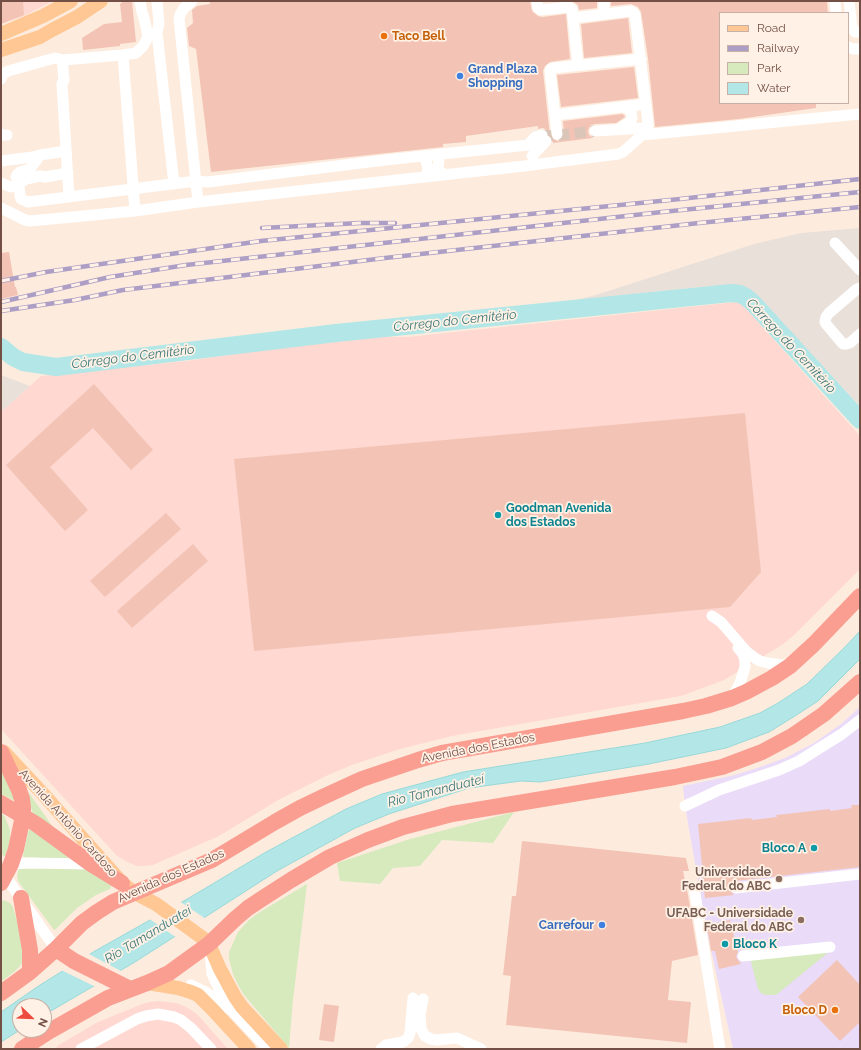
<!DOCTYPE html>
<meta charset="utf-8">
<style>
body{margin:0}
#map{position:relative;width:861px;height:1050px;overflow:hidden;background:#fdecde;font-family:Raleway,sans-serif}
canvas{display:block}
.frame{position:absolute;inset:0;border:2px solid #734f46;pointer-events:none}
.legend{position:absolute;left:719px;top:12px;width:130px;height:92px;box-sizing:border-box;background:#fff1e5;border:1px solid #c7b0a5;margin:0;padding:5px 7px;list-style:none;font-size:12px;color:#734f46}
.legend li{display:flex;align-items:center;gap:8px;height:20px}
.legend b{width:20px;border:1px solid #c7b0a5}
.north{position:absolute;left:12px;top:998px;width:40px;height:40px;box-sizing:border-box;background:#fff1e5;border:1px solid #c7b0a5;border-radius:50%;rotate:113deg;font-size:11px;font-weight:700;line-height:16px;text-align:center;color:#734f46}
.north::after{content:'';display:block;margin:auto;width:14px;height:18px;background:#ec4b3e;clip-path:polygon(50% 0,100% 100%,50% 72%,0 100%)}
</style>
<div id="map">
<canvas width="861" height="1050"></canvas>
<div class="frame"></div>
<ul class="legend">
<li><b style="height:5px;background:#ffc793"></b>Road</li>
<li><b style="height:5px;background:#ad9ec5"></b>Railway</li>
<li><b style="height:11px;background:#d6eabd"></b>Park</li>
<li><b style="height:11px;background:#b3e6e6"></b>Water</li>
</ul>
<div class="north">N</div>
</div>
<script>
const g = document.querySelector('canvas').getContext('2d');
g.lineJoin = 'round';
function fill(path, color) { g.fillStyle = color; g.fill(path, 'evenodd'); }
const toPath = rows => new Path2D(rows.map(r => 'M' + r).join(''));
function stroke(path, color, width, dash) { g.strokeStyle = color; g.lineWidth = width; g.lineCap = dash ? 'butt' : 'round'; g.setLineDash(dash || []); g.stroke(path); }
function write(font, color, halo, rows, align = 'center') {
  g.font = font + ' Raleway,sans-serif'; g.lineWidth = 3.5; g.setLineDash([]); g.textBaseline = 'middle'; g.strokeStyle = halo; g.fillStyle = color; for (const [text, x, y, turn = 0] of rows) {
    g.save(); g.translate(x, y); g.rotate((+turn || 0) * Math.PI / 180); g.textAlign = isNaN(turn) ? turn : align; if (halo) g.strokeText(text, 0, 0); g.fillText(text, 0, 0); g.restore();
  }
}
const commercial = toPath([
 [1,1,53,1,24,16,1,24],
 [736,302,742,304,860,436,860,569,794,635,782,645,724,680,681,696,452,736,400,749,352,765,328,775,280,799,219,836,153,865,145,866,137,866,127,862,117,856,1,729,1,412,41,376,186,361,356,337,408,337],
 [158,1001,176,1003,184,1006,191,1010,198,1015,228,1049,56,1049,57,1046,98,1022,140,1005,149,1002]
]);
const industrial = toPath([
 [860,228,860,406,756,295,748,289,735,286,709,286,577,300,599,294,754,244,801,233],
 [1,375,30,386,1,412]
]);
const education = toPath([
 [860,707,860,1049,733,1049,707,932,685,806,683,786,735,775,757,768,785,758,814,743,841,724]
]);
const green = toPath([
 [1,769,8,781,15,801,1,794],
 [27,793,29,793,53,827,33,814],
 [1,812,5,817,10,830,10,845,6,856,4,856,1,854],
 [514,812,493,843,442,840,420,866,393,868,380,884,340,881,337,863,410,839],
 [31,829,72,860,24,857,23,856,28,832,29,830],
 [23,867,84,867,112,885,110,889,96,895,77,908,56,929,54,930,18,881,17,875,19,869],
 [307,884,293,1000,289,1048,244,995,238,985,233,974,229,959,229,952,238,932,249,920,260,912],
 [4,900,10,903,13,907,24,946,23,960,21,965,15,971,1,982,1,902],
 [830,951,776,995,767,995,762,994,758,989,750,958]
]);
const water = toPath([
 [860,631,860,659,818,701,795,716,769,732,726,748,649,764,540,782,521,781,469,788,389,814,355,828,277,871,135,962,44,1015,44,1006,20,1006,20,1030,1,1042,1,1012,40,985,95,951,189,898,266,852,346,809,382,794,463,772,645,743,720,727,760,713,778,703,807,684,846,646,860,631]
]);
const pier = toPath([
 [179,901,206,919,177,938,148,918],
 [87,953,121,971,96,987,61,970]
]);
const river = toPath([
 [1,347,13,357,23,362,56,367,336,333,731,293,740,294,746,297,753,303,860,420]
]);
const building = toPath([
 [1,1,23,1,24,15,1,24],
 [124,1,132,1,136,42,120,44,120,46,83,50,82,38,104,24,122,22,120,4],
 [209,1,530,1,532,11,538,16,542,17,566,14,570,59,550,62,545,66,543,71,550,136,549,135,547,130,543,128,538,129,538,126,466,136,466,142,443,144,443,147,211,172,196,49,189,46,187,28,193,23,192,10,197,6,210,4],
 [572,1,597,1,597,8,579,10,578,5],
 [611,1,827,1,828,13,720,13,720,103,816,103,816,108,739,119,655,127,648,58,641,12,638,7,631,4,611,6],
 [628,18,632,53,584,58,581,24],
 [634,67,638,98,561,107,557,75],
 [622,114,624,115,625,117,616,123,595,124,591,125,589,128,588,132,589,135,593,138,553,143,553,139,558,141,561,140,563,137,564,133,563,121],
 [9,252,15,287,16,287,18,295,1,299,1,253],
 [94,384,153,450,131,470,93,428,50,467,88,510,65,531,6,465],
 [745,413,761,572,730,607,254,651,234,459],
 [166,513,181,529,105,597,90,581],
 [193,544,208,561,132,628,117,611],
 [851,805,860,805,860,867,735,881,732,883,729,888,731,892,734,895,705,898,698,824,751,818,752,820,777,817,776,815,830,809,830,811,852,808],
 [522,841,686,858,689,871,683,871,688,895,698,955,672,961,668,1000,691,1002,687,1043,506,1025,511,976,503,975,512,896,516,896],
 [730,920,738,952,736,957,741,964,719,969,715,951,711,951,707,925],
 [837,960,860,985,860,1022,840,1041,798,997],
 [324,1004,339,1006,334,1042,319,1040]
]);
const minorTunnel = toPath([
 [542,135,552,136,595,131]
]);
const minor = toPath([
 [157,1,159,23,157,33,174,184],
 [192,1,184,8,180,15,179,19,198,202],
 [537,1,538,8,541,10,569,7,572,9,578,65],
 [604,1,604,14],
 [835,1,836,13],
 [849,1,852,28,855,32,860,32],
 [573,18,631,11,634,13,635,15,648,123,648,126,645,128,595,131],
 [848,47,853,49,860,49],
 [123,55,135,211],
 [62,60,64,80,62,84,69,197],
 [1,79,3,74,8,71,55,58,62,60,123,55,136,53,143,46,146,41,148,36,144,18,142,12,140,1],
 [555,115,646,104],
 [619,129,631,121,632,118,631,112,628,109,623,107],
 [1,134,2,135,7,135],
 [557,134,550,71,551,69,553,68,641,59],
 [528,145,535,137,542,135],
 [441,154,439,159,438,167,440,172,444,174],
 [40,155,30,169,20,172,17,175,16,177,19,183,20,196,21,199,26,201,28,202,196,181,208,182,385,160,528,145,534,146,536,151],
 [532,156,546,141],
 [1,161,33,157,40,155,66,151],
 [424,177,426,175,428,169,425,156],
 [1,183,11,187,14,186,26,179,40,176,45,177,68,173],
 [1,208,25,220,30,221,135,211,198,202,524,166,618,154,623,152,642,135,860,114],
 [835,243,860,270],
 [860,288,857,289,829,313,826,317,825,322,826,324,843,344,846,344,850,343,860,334],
 [712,616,721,622,746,651,755,658,760,661,768,663,790,666],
 [732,698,740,683,745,667,745,661,743,654,738,648],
 [685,806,719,790,779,770,799,761,842,734,860,720],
 [11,864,30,863,90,864],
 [1,870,56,949],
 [694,887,720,1049],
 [736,888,860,874],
 [210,951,212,974,221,993,235,1014,268,1049],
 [743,956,830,947],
 [191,985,207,993,229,1009],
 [423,999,420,1015,421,1029,425,1036,431,1039,437,1040,457,1038,481,1049],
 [81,1049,137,1019,146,1016,158,1014,174,1017,181,1020,191,1028,211,1049],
 [381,1049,386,1045,403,1042,408,1038,410,1033,413,998]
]);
const major = toPath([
 [1,34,43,16,71,1],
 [1,50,40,37,52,30,77,17,101,1],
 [4,752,44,795,122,883,135,893,156,904,204,939,209,944,220,969,235,997,242,1007,281,1049],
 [147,983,178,988,191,992,198,995,213,1010,249,1049]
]);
const highway = toPath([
 [1,752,19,790,22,799,23,808,23,816,16,849,11,864,1,883],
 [1,803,36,824,91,864,122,883],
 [21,898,30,950,30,972],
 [56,949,74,961,130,989],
 [1,993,30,972,56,949,82,923,97,912,113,902,212,860,275,822,300,808,325,796,362,779,418,760,442,753,683,711,706,706,732,698,746,692,772,678,790,666,814,644,860,596],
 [22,1049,48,1032,108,998,147,983,169,973,209,944,235,919,248,908,260,900,291,880,330,857,368,840,403,827,452,814,675,777,722,767,762,752,792,736,824,714,860,682]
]);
const rail = toPath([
 [262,228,360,223,395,223],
 [1,281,46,272,261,241,680,199,860,179],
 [1,302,110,277,186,265,662,212,860,192],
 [1,311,75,300,123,290,385,258,699,223,860,207]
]);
const markers = [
 [384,36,4,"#e8710a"],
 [460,76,4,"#3f7fe0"],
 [498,515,4,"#0f9aa8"],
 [814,848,4,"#0f9aa8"],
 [779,879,4,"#8d6e63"],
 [801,920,4,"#8d6e63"],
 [602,925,4,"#3f7fe0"],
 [725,944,4,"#0f9aa8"],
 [835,1010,4,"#e8710a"]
];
const foodNames = [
 ["Taco Bell",392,36],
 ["Bloco D",827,1010,"right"]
];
const shopNames = [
 ["Grand Plaza",468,69],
 ["Shopping",468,83],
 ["Carrefour",594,925,"right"]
];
const cultureNames = [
 ["Goodman Avenida",506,508],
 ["dos Estados",506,522],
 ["Bloco A",806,848,"right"],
 ["Bloco K",733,944]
];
const streetNames = [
 ["Avenida dos Estados",478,748,-11],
 ["Avenida Antônio Cardoso",68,823,48],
 ["Avenida dos Estados",171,876,-24]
];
const educationNames = [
 ["Universidade",771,872],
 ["Federal do ABC",771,886],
 ["UFABC - Universidade",793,913],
 ["Federal do ABC",793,927]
];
const waterNames = [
 ["Córrego do Cemitério",455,321,-6],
 ["Córrego do Cemitério",791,346,47],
 ["Córrego do Cemitério",133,357,-7],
 ["Rio Tamanduateí",436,791,-14],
 ["Rio Tamanduateí",148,935,-31]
];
fill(commercial, '#fed8d1');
fill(industrial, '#eae0da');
fill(education, '#eadbf9');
fill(green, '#d6eabd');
fill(water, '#b3e6e6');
stroke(water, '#98d8d8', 1);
fill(pier, '#fdecde');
stroke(river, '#b3e6e6', 18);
fill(building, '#f3c4b5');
stroke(minorTunnel, '#dac5b8', 11, [11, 5.5]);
stroke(minor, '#fff', 11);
stroke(major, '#ffc793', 14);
stroke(highway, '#fa9e92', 16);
stroke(rail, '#ad9ec5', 4.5);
stroke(rail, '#fff1e5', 3, [9]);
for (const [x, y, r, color] of markers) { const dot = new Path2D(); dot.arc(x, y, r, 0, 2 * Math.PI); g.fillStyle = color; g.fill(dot); stroke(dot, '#fff1e5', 1.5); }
write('bold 12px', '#c56008', '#fff1e5', foodNames, 'left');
write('bold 12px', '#366cbe', '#fff1e5', shopNames, 'left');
write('bold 12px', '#0d838f', '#fff1e5', cultureNames, 'left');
write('12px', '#734f46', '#fff1e5', streetNames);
write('bold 12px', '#785e54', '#fff1e5', educationNames, 'right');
write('italic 13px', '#3a787a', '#fff1e5', waterNames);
</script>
